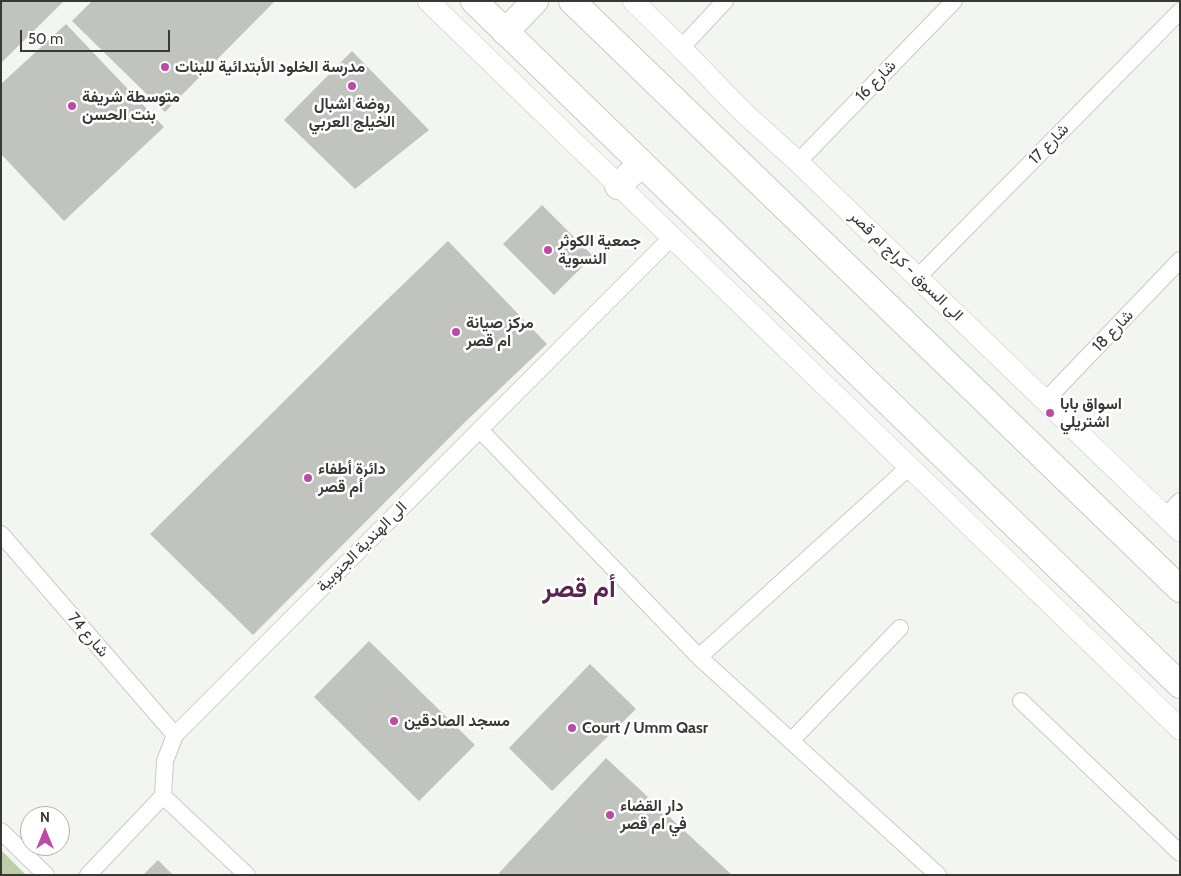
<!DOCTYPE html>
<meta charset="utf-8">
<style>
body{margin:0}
#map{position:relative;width:1181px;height:876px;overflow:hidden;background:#f3f6f0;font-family:Cabin,sans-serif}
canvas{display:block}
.frame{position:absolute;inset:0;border:2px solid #383936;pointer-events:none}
.north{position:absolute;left:20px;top:806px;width:50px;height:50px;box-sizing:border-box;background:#fff;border:1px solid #afb0af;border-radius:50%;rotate:0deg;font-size:14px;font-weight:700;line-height:20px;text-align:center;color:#383936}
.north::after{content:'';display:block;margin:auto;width:18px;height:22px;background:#bc4ba6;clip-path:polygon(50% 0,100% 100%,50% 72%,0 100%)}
.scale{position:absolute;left:20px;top:30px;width:150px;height:22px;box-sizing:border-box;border:2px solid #383936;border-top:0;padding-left:6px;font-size:15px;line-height:18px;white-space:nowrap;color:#383936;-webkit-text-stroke:4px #fff;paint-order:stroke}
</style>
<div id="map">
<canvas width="1181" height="876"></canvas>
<div class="frame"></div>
<div class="north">N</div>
<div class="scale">50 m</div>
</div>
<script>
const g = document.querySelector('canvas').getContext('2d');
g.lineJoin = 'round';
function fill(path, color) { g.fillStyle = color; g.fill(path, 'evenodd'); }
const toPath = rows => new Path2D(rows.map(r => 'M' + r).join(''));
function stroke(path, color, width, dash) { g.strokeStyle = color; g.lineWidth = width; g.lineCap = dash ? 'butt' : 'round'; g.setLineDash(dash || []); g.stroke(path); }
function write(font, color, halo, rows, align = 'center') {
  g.font = font + ' Cabin,Vazirmatn,sans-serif'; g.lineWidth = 5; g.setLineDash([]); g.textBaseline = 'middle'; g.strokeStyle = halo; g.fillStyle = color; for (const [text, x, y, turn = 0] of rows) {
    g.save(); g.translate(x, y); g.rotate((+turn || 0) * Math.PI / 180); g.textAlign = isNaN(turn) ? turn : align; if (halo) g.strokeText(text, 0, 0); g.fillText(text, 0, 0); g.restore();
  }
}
const green = toPath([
 [1,850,26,875,1,875]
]);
const building = toPath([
 [1,1,64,1,1,63],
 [92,1,275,1,165,112,72,21],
 [66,24,164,127,64,221,1,154,1,84],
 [352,51,429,130,355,189,284,120],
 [542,205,593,256,554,295,503,244],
 [448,241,547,344,465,422,253,635,150,534,366,320],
 [369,641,475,745,419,801,314,697],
 [590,664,636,709,552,791,509,748],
 [606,758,732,875,501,875,499,873],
 [158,860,173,875,143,875]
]);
const minor = toPath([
 [681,48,725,1],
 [798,162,954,1],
 [918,277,1180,11],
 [1045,401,1180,260],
 [480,430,699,657,938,875],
 [1165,517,1180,501],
 [1,534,175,735],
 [699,657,909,467],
 [1021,701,1180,853],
 [791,741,900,628],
 [163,796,247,875],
 [1,831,46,875],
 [88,875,163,796,165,761,175,735,671,238]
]);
const tertiary = toPath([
 [428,1,1180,729],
 [633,1,681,48,742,111,798,162,1180,531]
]);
const primary = toPath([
 [474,1,1180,685],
 [572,1,1180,589],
 [505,32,535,1],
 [618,186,641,164]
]);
const markers = [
 [165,67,5,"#bc4ba6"],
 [352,86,5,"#bc4ba6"],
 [72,106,5,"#bc4ba6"],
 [548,250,5,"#bc4ba6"],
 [456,332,5,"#bc4ba6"],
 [1050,413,5,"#bc4ba6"],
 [308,478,5,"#bc4ba6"],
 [394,721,5,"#bc4ba6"],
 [572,728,5,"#bc4ba6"],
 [610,815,5,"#bc4ba6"]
];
const poiNames = [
 ["مدرسة الخلود الأبتدائية للبنات",175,67],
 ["متوسطة شريفة",82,97],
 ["بنت الحسن",82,115],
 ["روضة اشبال",352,104,"center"],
 ["الخيلج العربي",352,122,"center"],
 ["جمعية الكوثر",558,241],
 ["النسوية",558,259],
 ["مركز صيانة",466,323],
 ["ام قصر",466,341],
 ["اسواق بابا",1060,404],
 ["اشتريلي",1060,422],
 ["دائرة أطفاء",318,469],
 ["أم قصر",318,487],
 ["مسجد الصادقين",404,721],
 ["Court / Umm Qasr",582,728],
 ["دار القضاء",620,806],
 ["في ام قصر",620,824]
];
const streetNames = [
 ["شارع 16",876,81,-46],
 ["شارع 17",1049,144,-46],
 ["الى السوق - كراج ام قصر",906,266,44],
 ["شارع 18",1113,331,-46],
 ["الى الهندية الجنوبية",362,547,-45],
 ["شارع 74",88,635,49]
];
const townNames = [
 ["أم قصر",579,589]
];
fill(green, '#becea8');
fill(building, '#c1c4be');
stroke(minor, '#c8cbc5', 18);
stroke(tertiary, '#c8cbc5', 22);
stroke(primary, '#c8cbc5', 28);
stroke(minor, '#fff', 16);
stroke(tertiary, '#fff', 21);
stroke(primary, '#fff', 26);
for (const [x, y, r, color] of markers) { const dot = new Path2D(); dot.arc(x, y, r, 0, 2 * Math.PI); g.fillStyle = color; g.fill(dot); stroke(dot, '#fff', 2); }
write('bold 16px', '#383936', '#fff', poiNames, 'left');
write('16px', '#383936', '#fff', streetNames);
write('bold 26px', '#5c2551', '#fff', townNames);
</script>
